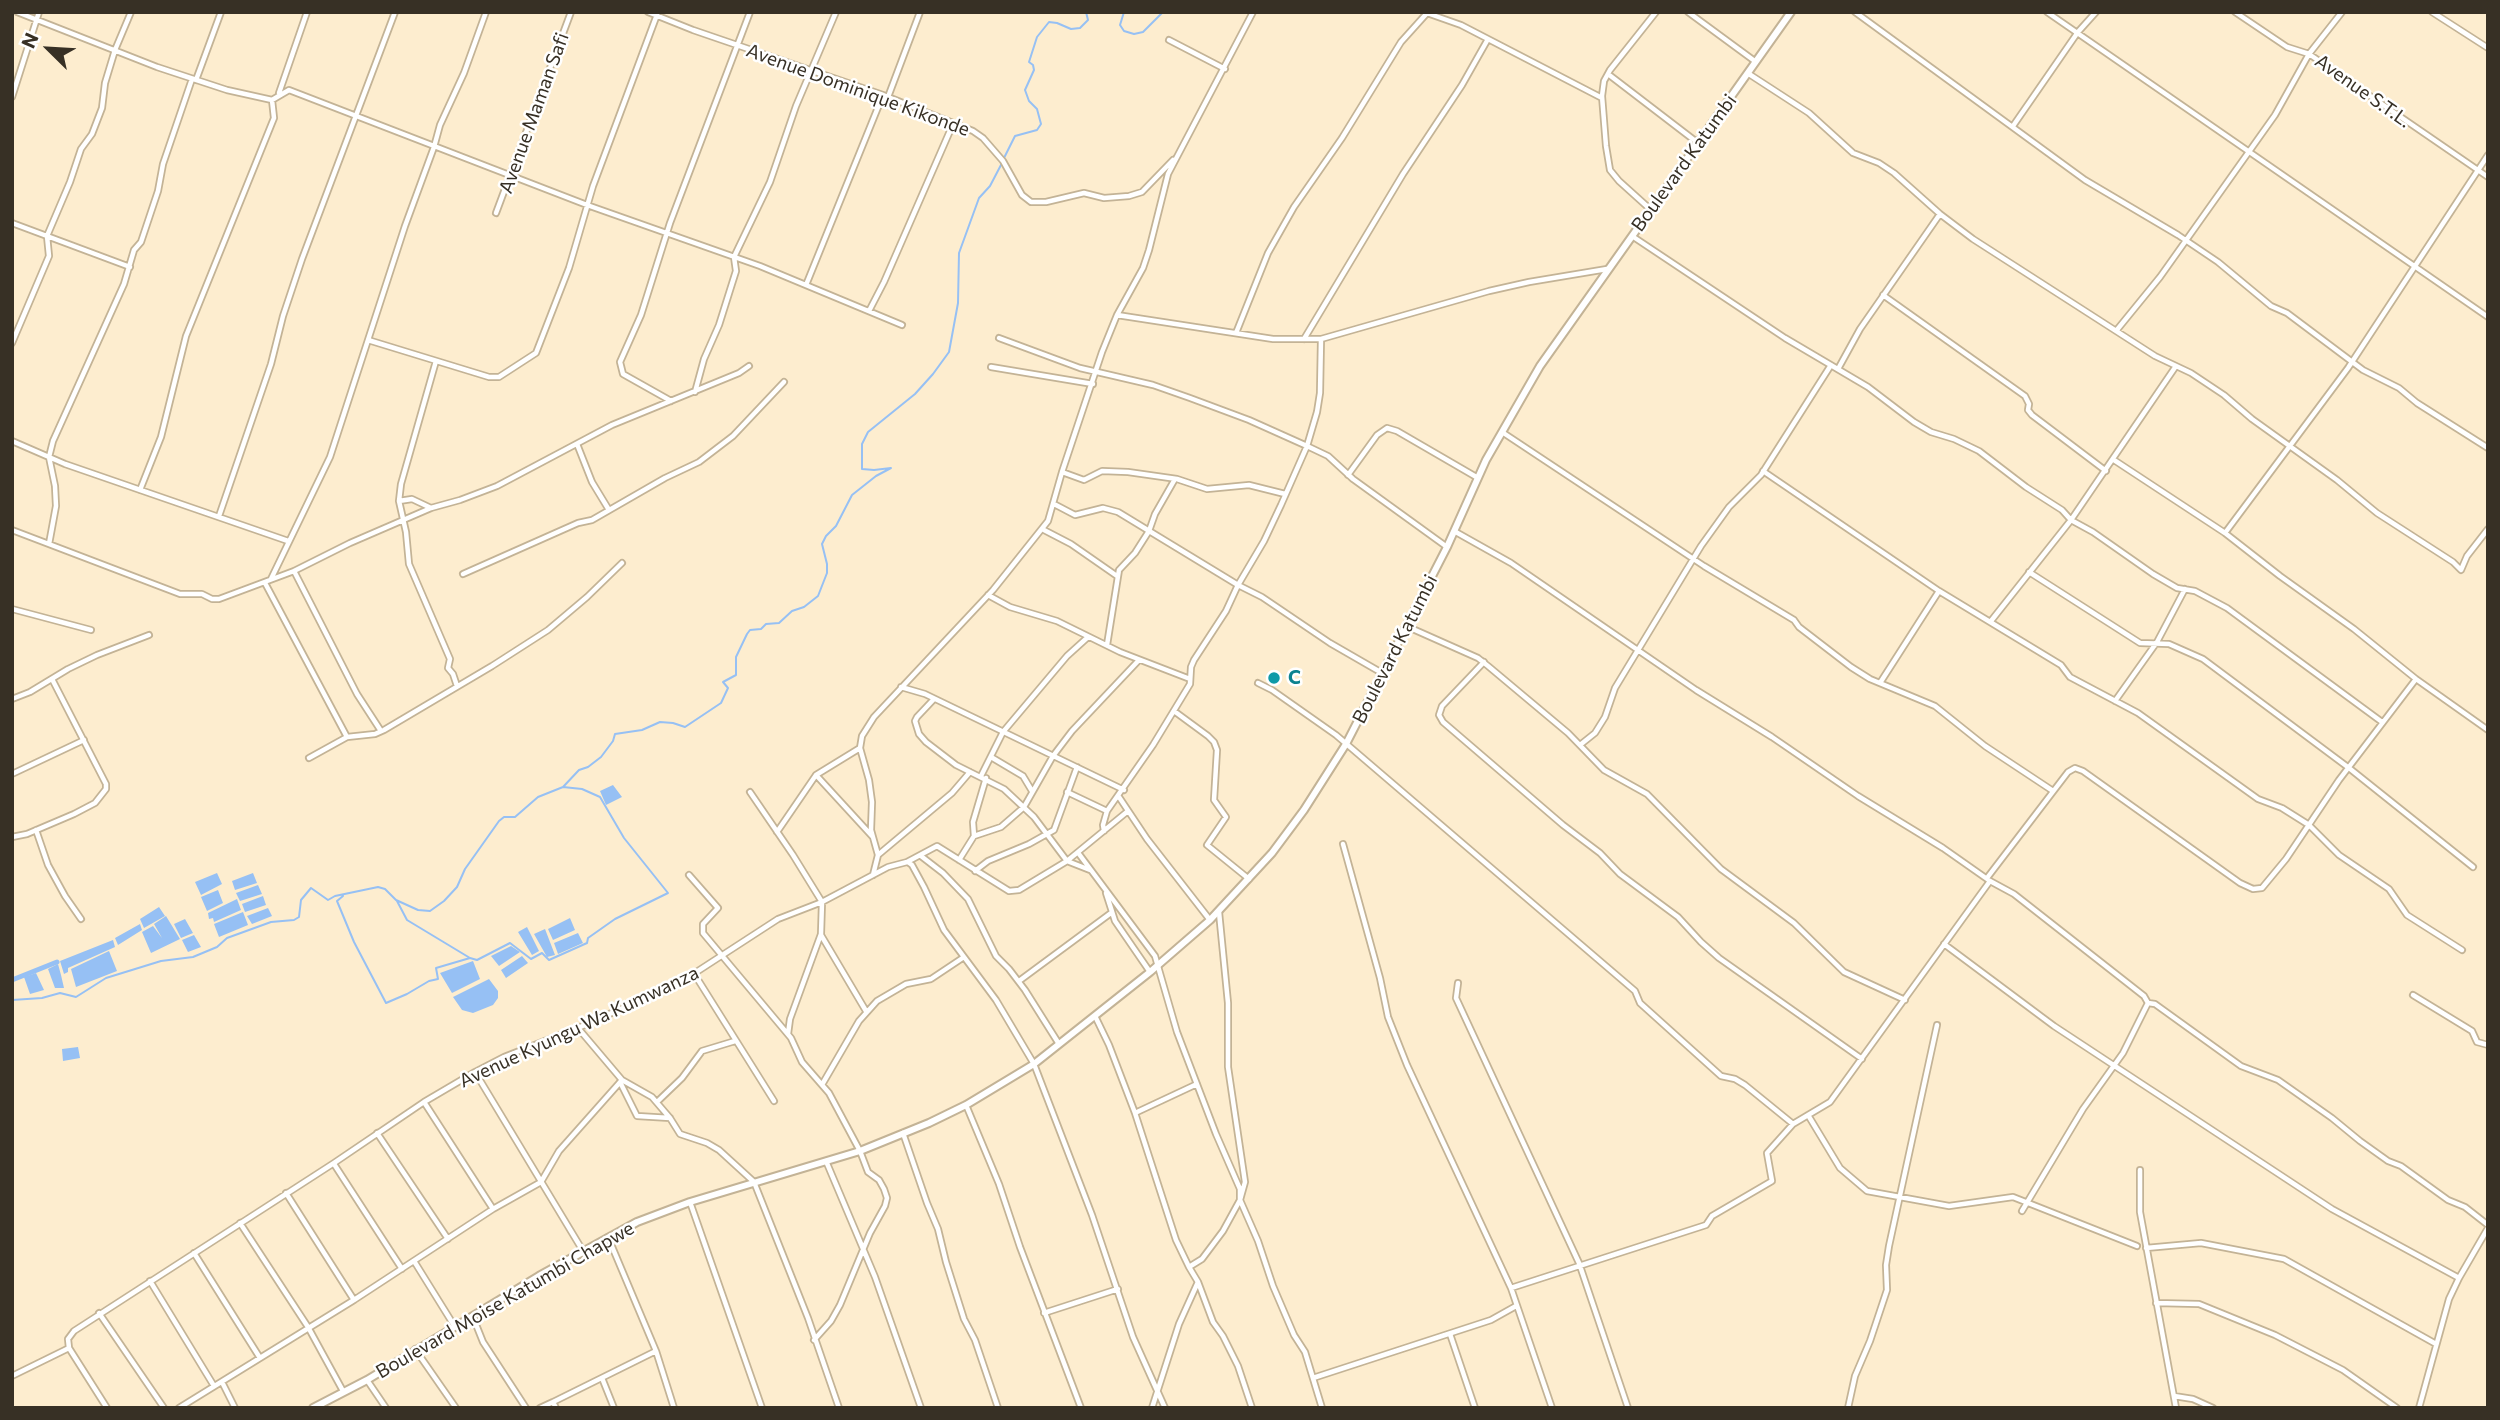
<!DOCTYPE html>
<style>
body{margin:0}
#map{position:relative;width:2500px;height:1420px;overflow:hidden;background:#fdedcf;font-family:Commissioner,sans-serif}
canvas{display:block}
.frame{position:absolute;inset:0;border:14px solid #373025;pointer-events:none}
.north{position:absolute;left:14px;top:14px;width:70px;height:70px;-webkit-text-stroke:5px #fff;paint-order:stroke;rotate:294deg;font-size:19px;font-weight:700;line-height:28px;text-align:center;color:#373025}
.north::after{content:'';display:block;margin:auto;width:24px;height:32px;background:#373025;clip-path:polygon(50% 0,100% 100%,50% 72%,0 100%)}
</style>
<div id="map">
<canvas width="2500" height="1420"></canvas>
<div class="frame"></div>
<div class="north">N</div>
</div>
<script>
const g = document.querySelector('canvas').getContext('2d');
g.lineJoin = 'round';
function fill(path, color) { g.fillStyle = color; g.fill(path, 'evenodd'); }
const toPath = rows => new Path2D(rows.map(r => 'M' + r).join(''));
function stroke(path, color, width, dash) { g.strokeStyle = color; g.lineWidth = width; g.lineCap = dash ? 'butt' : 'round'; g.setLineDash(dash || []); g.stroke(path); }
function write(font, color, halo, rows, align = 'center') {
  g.font = font + ' Commissioner,sans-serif'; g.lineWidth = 5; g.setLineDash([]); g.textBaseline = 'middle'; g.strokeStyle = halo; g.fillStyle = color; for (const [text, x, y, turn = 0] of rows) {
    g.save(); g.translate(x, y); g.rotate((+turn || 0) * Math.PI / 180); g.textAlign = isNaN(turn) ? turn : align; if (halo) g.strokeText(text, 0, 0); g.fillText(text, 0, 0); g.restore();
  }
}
const water = toPath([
 [613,785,622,797,606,805,600,791],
 [217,873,222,884,201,895,195,882],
 [253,873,257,883,235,890,232,881],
 [258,885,262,894,240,901,236,893],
 [218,890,223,903,207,911,201,897],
 [263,896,266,905,245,912,242,904],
 [237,899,241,910,214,922,213,918,209,919,208,913],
 [159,907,165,916,144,928,140,919],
 [268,908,272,916,252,924,247,916],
 [243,912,248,925,219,937,214,924],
 [166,916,180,939,151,953,142,932,153,926,162,938,154,924],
 [570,918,575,930,553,940,548,929],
 [185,919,193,933,181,938,174,924],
 [140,924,142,930,118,945,115,938],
 [527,927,539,951,532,955,518,932],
 [545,929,555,955,547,957,534,934],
 [578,933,583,943,558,954,554,943],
 [194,935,201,947,188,952,182,940],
 [113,940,115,947,68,968,68,972,64,974,60,961],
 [511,946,520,952,499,966,491,956],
 [109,951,117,971,76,987,71,969],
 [522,956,528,963,506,978,501,970],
 [473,961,480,979,452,993,440,973],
 [58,964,61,975,64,988,55,988,48,969],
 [36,973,44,990,30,994,24,977],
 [489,979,498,991,498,998,493,1005,473,1013,462,1010,453,997],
 [78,1047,80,1058,63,1061,62,1049]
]);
const stream = toPath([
 [1124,12,1120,25,1124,31,1134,34,1143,32,1163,12],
 [1004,158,1015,136,1037,130,1041,124,1037,109,1029,101,1025,90,1034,70,1033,65,1029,62,1037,37,1049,22,1057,23,1071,29,1080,28,1088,20,1086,12],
 [343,896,337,901,354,942,386,1003,407,994,429,981,438,979,436,968,470,958,477,960,510,943,531,959,542,953,549,960,587,943,588,938,615,919,668,893,624,838,600,797,582,789,563,787],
 [397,901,407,920,470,958],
 [12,1000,42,998,60,993,76,997,106,978,161,961,193,957,217,947,227,938,271,922,294,920,299,917,301,900,311,888,328,900,335,896,378,887,385,889,396,900,418,910,430,911,444,901,457,887,465,869,499,821,504,817,515,817,538,797,563,787,579,770,588,767,601,757,613,741,615,734,642,730,660,722,673,723,685,727,721,703,728,688,723,682,736,675,736,657,747,634,750,630,761,629,766,624,779,623,792,611,804,607,818,596,827,573,827,564,822,544,826,536,836,526,852,495,876,476,891,468,874,470,862,469,862,444,868,432,915,394,933,374,949,352,958,303,959,253,979,198,990,186,1002,163]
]);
const canal = toPath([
 [12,980,57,962]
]);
const street = toPath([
 [17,12,157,67,227,90,272,100,289,90,587,205,760,266,902,325],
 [648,12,693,30,883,95,973,131,983,138,1003,161,1022,195,1031,202,1046,202,1084,193,1104,198,1129,196,1142,192,1173,160],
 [1688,12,1756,62],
 [1855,12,2085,180,2178,235,2218,262,2271,306,2287,313,2363,370,2399,388,2417,403,2488,448],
 [2047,12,2488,317],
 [2235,12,2287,47,2309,54,2488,177],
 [2432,12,2488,48],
 [1427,13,1461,25,1602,98],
 [1169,40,1225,69],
 [1608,74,1698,143],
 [1749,74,1809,113,1853,153,1879,163,1894,173,1940,214,1973,239,2155,356,2191,373,2224,395,2252,419,2337,480,2377,513,2453,562,2461,570,2467,556,2488,529],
 [196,80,221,12],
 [279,93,307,12],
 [12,97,39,12],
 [888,97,920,12],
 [2013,126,2078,32,2096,12],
 [1650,209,1619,181,1610,170,1606,146,1602,96,1604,81,1610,70,1656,12],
 [496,213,571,12],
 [12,223,130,267],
 [1632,236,1785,338,1868,387,1914,422,1931,432,1954,439,1979,451,2026,487,2062,510,2071,520,2093,532,2153,574,2177,588,2195,591,2227,608,2382,722],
 [806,285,883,95],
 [1883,295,2025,396,2029,404,2028,410,2032,415,2106,471],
 [869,311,884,282,953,124],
 [1117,315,1273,339,1321,339,1489,291,1529,282,1607,269],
 [2116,331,2160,277,2275,115,2309,54,2342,12],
 [1236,333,1268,253,1294,207,1342,138,1401,42,1428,12],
 [999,338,1080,368,1153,385,1190,398,1249,420,1307,446,1328,456,1353,479,1447,547],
 [1304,339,1403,174,1462,85,1488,39],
 [368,340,489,377,499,377,536,353,569,268,593,186,658,12],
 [12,343,49,256,47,236,70,182,81,149,92,134,102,108,105,83,115,50,131,12],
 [436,361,401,484,399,501,406,532,409,564,450,659,448,668,453,674,457,686],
 [991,367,1093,384],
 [1838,369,1860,329,1940,214],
 [695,392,704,359,719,325,736,271,734,257,770,182,796,106,836,12],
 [671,401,623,374,620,362,641,315,670,223,750,12],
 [1502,432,1704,566,1794,620,1799,627,1851,667,1870,679,1935,706,1985,746,2053,791],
 [12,441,65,464,288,541],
 [577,444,592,482,609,510],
 [2114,460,2225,533,2280,576,2354,629,2416,679,2488,730],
 [1763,471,1939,591,2061,665,2070,677,2138,713,2258,799,2282,808,2309,825,2339,855,2389,889,2407,915,2462,950],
 [1062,472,1084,480,1102,471,1128,472,1177,479,1207,489,1249,485,1285,494],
 [1348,475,1377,435,1387,428,1397,431,1478,478],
 [140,490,161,437,186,336,274,118,272,100],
 [399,501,412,499,431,508],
 [1054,504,1075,515,1103,508,1118,512,1238,585,1262,597,1330,643,1382,673],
 [219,516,271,364,283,316,302,259,395,12],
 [12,530,180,594,202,594,212,599,219,599,294,571,350,543,431,508,460,500,497,486,612,425,739,373,749,366],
 [1044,530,1071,544,1117,576],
 [1454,531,1511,563,1696,690,1772,737,1858,796,1943,848,1990,881,2014,894,2144,996,2148,1003,2155,1004,2241,1066,2278,1080,2332,1118,2360,1141,2388,1161,2401,1166,2448,1200,2465,1207,2488,1225],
 [2225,533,2348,368,2488,155],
 [49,544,56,506,55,486,49,457,53,441,124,284,134,250,141,242,158,191,163,164,192,79],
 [294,571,357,694,381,731],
 [2029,572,2140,643,2169,644,2203,659,2349,768,2473,867],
 [463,574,578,523,592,520,665,478,699,462,733,436,784,382],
 [271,579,330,457,405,226,434,147,440,125,464,73,486,12],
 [265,583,347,737],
 [988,595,1010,607,1057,621,1120,652,1190,679],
 [12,609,91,630],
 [1991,621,2071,520,2176,366],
 [1406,626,1478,658,1488,666,1568,733,1604,770,1647,794,1721,869,1794,923,1844,972,1905,1000],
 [1107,645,1119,570,1135,553,1149,531,1155,514,1175,479],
 [1484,662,1442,706,1439,715,1443,722,1563,825,1600,853,1620,874,1678,917,1701,942,1719,958,1862,1059],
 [1258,683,1272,690,1336,735,1635,991,1640,1003,1721,1076,1735,1079,1745,1085,1793,1124],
 [1880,683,1939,591],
 [901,687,925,694,1124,790],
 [12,699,30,692,68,669,97,655,149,635],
 [934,699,917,717,915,721,919,734,926,742,956,765,1004,789,1034,817,1067,861,1128,811],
 [2115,701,2157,642,2185,589],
 [1174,711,1208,736,1214,742,1217,750,1214,800,1226,817,1207,845,1249,879],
 [1580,745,1595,733,1605,717,1615,688,1701,546,1729,507,1761,475,1831,365],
 [991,757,1023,776,1032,791],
 [309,758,347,737,375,734,384,730,492,666,548,630,587,597,622,563],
 [12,774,84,740],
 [816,775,872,836],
 [981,776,1003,732,1067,656,1088,637],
 [750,792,793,855,822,902,821,934,790,1019,788,1034],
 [1067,792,1107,811],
 [1119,797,1147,839,1210,920],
 [36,830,48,865,65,896,81,919],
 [1104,831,1103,825,1107,811,1153,745,1190,684,1191,667,1194,660,1226,611,1238,585,1264,541,1281,505,1307,446,1317,412,1320,393,1321,339],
 [777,832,816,775,860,748],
 [974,836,1001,827,1024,807,1053,756,1072,731,1139,660],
 [12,837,27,834,74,814,95,803,106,789,106,784,52,679],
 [1343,844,1380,978,1388,1017,1407,1065,1511,1288,1552,1408],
 [1079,854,1155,956,1177,1032,1216,1134,1240,1189,1240,1200,1258,1241,1273,1286,1294,1335,1305,1352,1322,1408],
 [878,855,952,793,970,772],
 [921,856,943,873,968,899,996,956,1009,969,1025,990,1059,1044],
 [959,860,974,836,973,822,986,778],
 [908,862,912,865,924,887,944,930,996,1000,1034,1064,1092,1215,1133,1337,1165,1408],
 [975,871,988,861,1029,844,1054,830,1077,767],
 [689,875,718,908,703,924,703,933,791,1038,802,1062,829,1093,860,1151,868,1172,879,1180,884,1189,887,1198,885,1206,870,1233,840,1305,831,1321,814,1340],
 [873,875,878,855,871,830,872,802,869,780,860,748,862,736,874,717,993,590,1048,521,1062,472,1102,352,1117,315,1143,268,1149,250,1168,174,1253,12],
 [1987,878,2068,772,2075,768,2083,771,2240,883,2253,889,2262,888,2286,859,2339,780,2416,679],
 [1106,893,1115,921,1150,972],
 [821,935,866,1011],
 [1944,944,2054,1026,2332,1209,2459,1278],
 [695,975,774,1101],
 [1019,981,1111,913],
 [1458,983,1456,998,1579,1263,1628,1408],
 [2413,995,2472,1031,2477,1042,2488,1045],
 [1095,1016,1109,1045,1135,1113,1176,1240,1189,1267],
 [578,1028,622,1080,652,1097,670,1118,680,1134,707,1143,719,1150,754,1182,808,1318,839,1408],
 [475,1072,583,1251],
 [620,1082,637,1116,670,1118],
 [823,1083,859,1021,877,1001,906,984,931,979,964,957],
 [424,1102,493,1209],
 [657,1102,682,1078,702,1051,735,1041],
 [966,1105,999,1184,1020,1247,1081,1408],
 [1135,1113,1197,1084],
 [1808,1115,1840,1168,1867,1191,1949,1206,2013,1197,2137,1246],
 [377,1133,448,1239],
 [903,1133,927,1203,938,1229,946,1262,964,1319,975,1340,998,1408],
 [826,1161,875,1277,921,1408],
 [334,1164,402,1269],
 [2140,1170,2140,1212,2176,1408],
 [286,1193,354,1300],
 [690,1202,762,1408],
 [2022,1211,2083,1109,2123,1053,2148,1003],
 [240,1223,308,1327,343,1391],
 [608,1237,656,1351,674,1408],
 [2146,1248,2201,1243,2284,1259,2436,1344],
 [194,1253,260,1358],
 [414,1261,455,1327],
 [150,1281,214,1386],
 [1198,1282,1213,1322,1223,1336,1238,1366,1252,1408],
 [1511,1288,1706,1225,1712,1216,1772,1181,1767,1153,1793,1124,1830,1102,1990,881],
 [2156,1303,2199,1304,2275,1335,2343,1370,2397,1408],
 [99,1313,164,1408],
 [1044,1313,1118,1289],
 [473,1317,483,1342,526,1408],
 [1450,1334,1475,1408],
 [415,1349,456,1408],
 [12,1376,69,1348],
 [602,1378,614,1408],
 [1313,1378,1491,1320,1516,1306],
 [367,1380,386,1408],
 [222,1382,235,1408],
 [2174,1396,2193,1399,2213,1408],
 [553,1402,656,1351],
 [107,1408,69,1348,68,1339,74,1331,334,1163,424,1102,475,1072,504,1057,578,1028,681,982,778,919,822,902,888,867,907,862,937,846,1009,891,1019,890,1067,861,1090,870],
 [179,1408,354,1300,493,1209,541,1182,559,1151,622,1080],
 [540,1408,553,1402,556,1408],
 [1152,1408,1179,1324,1198,1282,1189,1267,1202,1259,1223,1231,1240,1200,1245,1182,1228,1067,1228,1003,1219,912],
 [1848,1408,1855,1376,1870,1341,1887,1290,1886,1265,1889,1246,1937,1025],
 [2419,1408,2449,1299,2459,1278,2488,1228]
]);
const secondary = toPath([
 [313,1408,367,1380,539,1276,637,1222,690,1202,860,1151,929,1123,966,1105,1034,1064,1150,972,1210,920,1272,853,1304,810,1346,744,1447,547,1486,460,1540,366,1791,12]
]);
const markers = [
 [1274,678,7,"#0f9aa8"]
];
const streetNames = [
 ["Avenue Dominique Kikonde",858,90,20],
 ["Avenue S.T.L.",2363,91,35],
 ["Avenue Maman Safi",534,113,-70],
 ["Boulevard Katumbi",1684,163,-54],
 ["Boulevard Katumbi",1395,649,-63],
 ["Avenue Kyungu Wa Kumwanza",579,1027,-25],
 ["Boulevard Moise Katumbi Chapwe",505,1300,-30]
];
const cultureNames = [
 ["C",1288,678]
];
fill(water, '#96c0f4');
stroke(stream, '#96c0f4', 2);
stroke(canal, '#96c0f4', 5);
stroke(street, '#c3b396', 8);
stroke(secondary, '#c3b396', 10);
stroke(street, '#fff', 4.5);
stroke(secondary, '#fff', 6);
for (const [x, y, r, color] of markers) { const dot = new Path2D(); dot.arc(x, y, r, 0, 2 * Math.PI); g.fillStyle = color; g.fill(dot); stroke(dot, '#fff', 2.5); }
write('19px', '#373025', '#fff', streetNames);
write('bold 19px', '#0d838f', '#fff', cultureNames, 'left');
</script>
